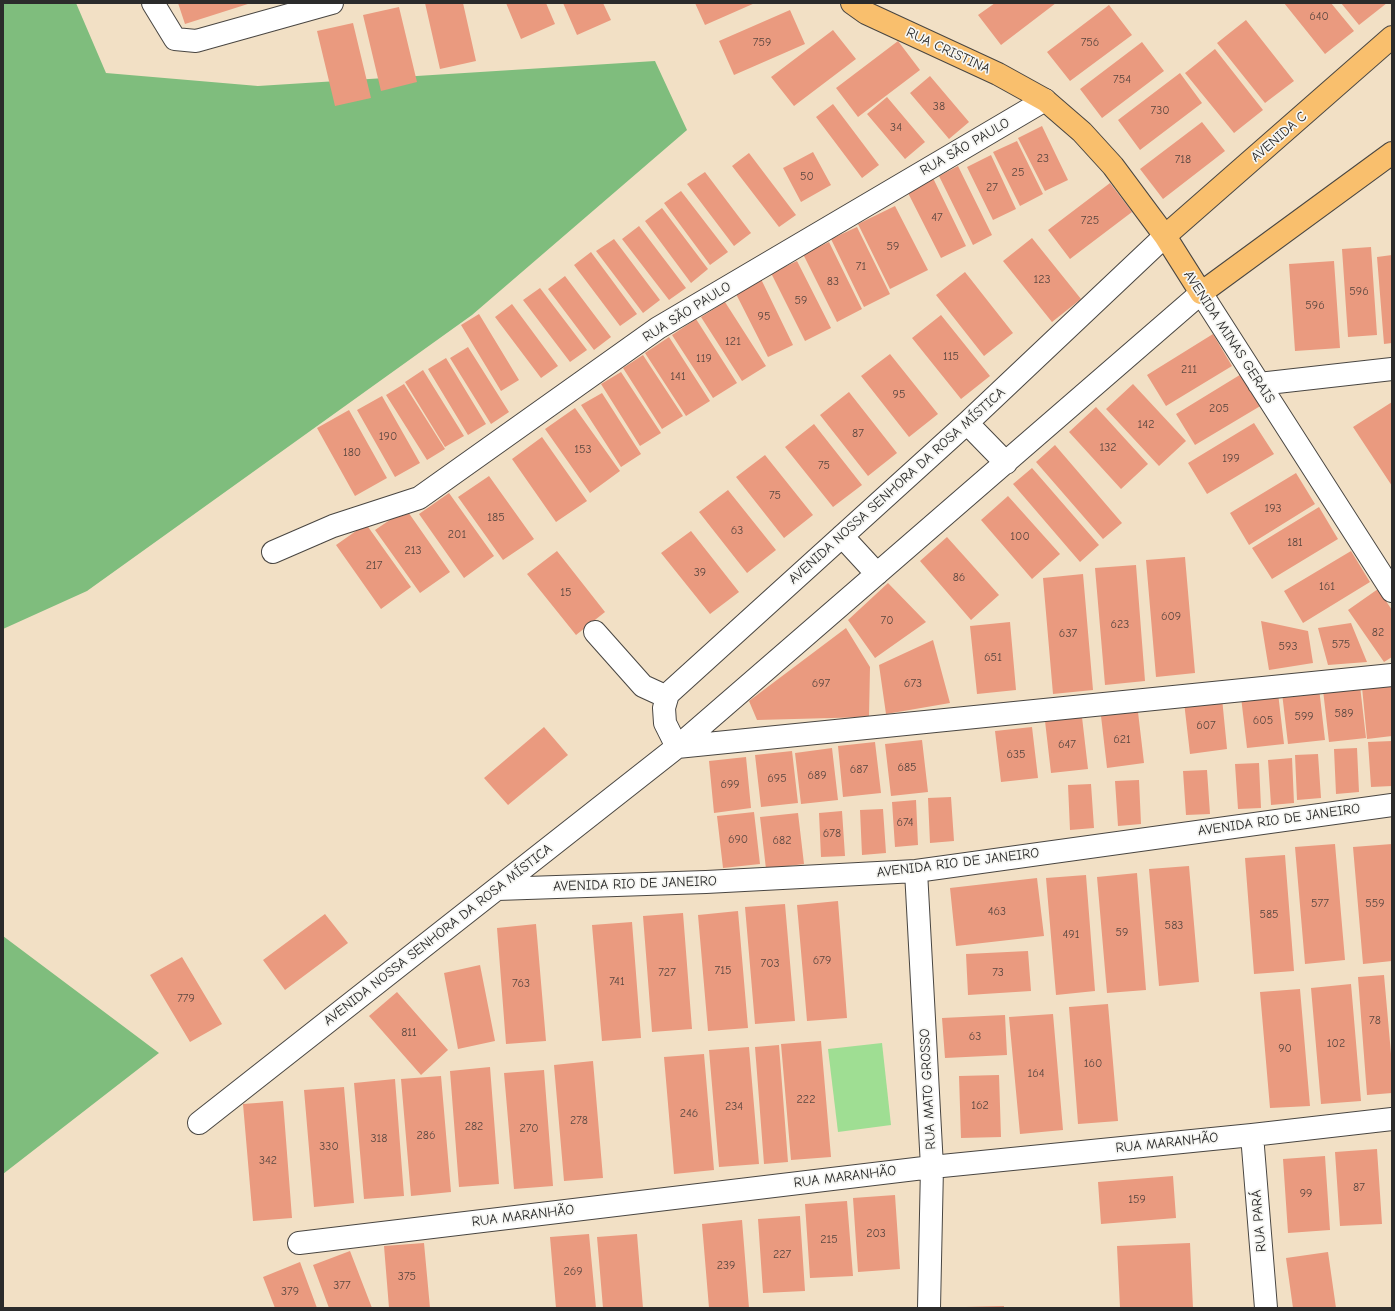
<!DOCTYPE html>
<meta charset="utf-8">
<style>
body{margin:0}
#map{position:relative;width:1395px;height:1311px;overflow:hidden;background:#f2e0c5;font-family:"Comic Neue",sans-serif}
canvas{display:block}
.frame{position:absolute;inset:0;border:4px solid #2b2b2b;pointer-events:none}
</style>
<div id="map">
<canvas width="1395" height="1311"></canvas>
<div class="frame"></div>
</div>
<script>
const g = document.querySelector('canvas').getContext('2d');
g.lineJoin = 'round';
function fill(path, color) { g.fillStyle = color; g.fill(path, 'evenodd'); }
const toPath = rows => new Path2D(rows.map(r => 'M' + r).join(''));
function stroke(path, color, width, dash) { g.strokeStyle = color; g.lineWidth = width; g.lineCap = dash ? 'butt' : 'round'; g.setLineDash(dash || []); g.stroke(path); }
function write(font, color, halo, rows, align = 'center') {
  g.font = font + ' "Comic Neue",sans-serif'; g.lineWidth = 3.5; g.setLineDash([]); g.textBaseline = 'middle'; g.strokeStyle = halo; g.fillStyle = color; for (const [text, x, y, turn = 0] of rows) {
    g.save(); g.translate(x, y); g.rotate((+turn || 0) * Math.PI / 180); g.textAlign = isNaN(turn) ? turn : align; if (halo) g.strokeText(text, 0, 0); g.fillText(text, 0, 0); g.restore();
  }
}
const green = toPath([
 [882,1043,891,1125,838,1132,828,1049]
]);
const forest = toPath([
 [3,3,76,3,106,73,258,86,655,61,687,130,472,315,87,591,3,629],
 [3,936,159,1053,3,1174]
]);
const building = toPath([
 [178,3,251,3,185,24],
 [425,3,463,3,476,61,440,69],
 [506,3,546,3,555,24,521,39],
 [563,3,603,3,611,20,577,35],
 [695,3,755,3,705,25],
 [995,3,1056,3,1001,45,978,15],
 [1284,3,1331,3,1354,31,1325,54],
 [1341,3,1387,3,1359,25],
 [1109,5,1132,35,1070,81,1047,52],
 [399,7,417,82,381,91,363,15],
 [790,10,805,44,734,75,719,41],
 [1246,20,1294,81,1265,103,1217,43],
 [353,23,371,98,335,106,317,31],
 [833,30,856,59,794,106,771,77],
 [898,41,920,70,858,117,836,88],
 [1142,42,1164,71,1102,118,1080,89],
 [1215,49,1263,110,1234,133,1185,73],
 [1180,73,1202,103,1140,150,1118,120],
 [930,76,969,122,949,139,910,93],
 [887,97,925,142,905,159,867,114],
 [833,104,879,165,862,178,816,117],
 [1202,122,1225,151,1163,199,1140,169],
 [1042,126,1068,180,1045,191,1018,138],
 [1017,141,1043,194,1020,206,993,152],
 [813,152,831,185,801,202,783,168],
 [749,153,796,215,779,227,732,166],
 [991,155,1016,209,993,220,967,167],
 [958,166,992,235,973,245,939,176],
 [705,172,751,233,734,246,687,184],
 [933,178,966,246,941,258,907,191],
 [1110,183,1132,212,1070,259,1048,230],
 [681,191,728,252,710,265,664,203],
 [895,206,928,270,890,289,858,224],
 [662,208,708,269,691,283,645,221],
 [639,226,686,288,669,300,622,239],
 [857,227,890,294,864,307,831,239],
 [1032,238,1081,299,1052,322,1003,261],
 [614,239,660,300,643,313,596,251],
 [829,242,862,309,837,322,803,254],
 [1371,247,1377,335,1348,337,1342,249],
 [591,252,637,314,620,326,574,265],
 [1392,255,1392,343,1384,344,1377,257],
 [797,261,831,328,805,341,771,273],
 [1334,261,1340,348,1295,351,1289,264],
 [965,272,1013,333,984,356,936,295],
 [565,276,611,337,594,350,548,289],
 [760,277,793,345,768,357,734,290],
 [540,288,587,350,570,362,523,300],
 [725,302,766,366,742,381,701,317],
 [512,304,558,366,541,378,495,317],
 [479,314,519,380,501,391,461,325],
 [941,315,990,376,961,399,912,338],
 [696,319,737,383,713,398,672,335],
 [1213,334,1232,366,1166,406,1147,375],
 [669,337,710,401,686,416,645,353],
 [468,347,509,412,491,424,450,358],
 [890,354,938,414,909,437,861,376],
 [643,355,683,416,662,429,623,368],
 [446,358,486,424,468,435,428,369],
 [423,370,464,436,445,447,405,382],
 [621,372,661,433,640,446,601,384],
 [1243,373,1262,405,1195,445,1176,414],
 [404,384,445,449,427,460,386,395],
 [1133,384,1186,441,1159,466,1106,409],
 [849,392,897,453,868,476,820,415],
 [602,393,641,454,621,467,581,405],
 [382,396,420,463,395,477,357,410],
 [1392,402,1392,486,1353,427],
 [1096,407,1148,464,1121,489,1069,432],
 [575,408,620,471,590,493,545,429],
 [349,410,387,478,355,496,317,428],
 [1254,423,1274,454,1207,494,1188,463],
 [814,424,862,485,833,507,785,447],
 [542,437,587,501,556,522,512,459],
 [1055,445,1122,523,1103,539,1036,462],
 [765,455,813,515,784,538,736,477],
 [1032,468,1099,545,1080,562,1013,484],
 [1296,473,1315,504,1249,545,1230,513],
 [489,476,534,539,503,560,458,497],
 [728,490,776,550,747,573,699,512],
 [449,493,494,556,464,578,419,514],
 [1008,496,1060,554,1032,579,981,520],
 [1319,507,1338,539,1272,579,1252,548],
 [406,509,450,572,420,593,375,530],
 [366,524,411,587,381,609,336,545],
 [691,531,739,592,710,614,661,553],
 [947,537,999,595,971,620,920,561],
 [557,551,605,612,576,635,527,574],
 [1351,551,1370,582,1303,623,1284,591],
 [1185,557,1195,673,1156,677,1146,560],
 [1136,565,1145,681,1105,685,1095,568],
 [1083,574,1093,690,1053,694,1043,578],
 [888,583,926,622,875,658,848,620],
 [1378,589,1392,610,1392,657,1384,662,1348,610],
 [1261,621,1308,631,1313,663,1269,670],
 [1010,622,1016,690,977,694,970,626],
 [1351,623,1367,662,1328,665,1318,628],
 [846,628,870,667,869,717,757,720,749,701],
 [933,640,950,703,886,714,879,665],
 [1392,684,1392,736,1367,739,1362,687],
 [1360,686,1366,738,1329,742,1323,690],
 [1319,688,1325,740,1288,744,1282,693],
 [1278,693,1284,744,1247,748,1241,697],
 [1222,698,1227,749,1190,754,1184,702],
 [1138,712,1144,763,1107,768,1101,716],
 [1082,717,1088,769,1051,773,1045,721],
 [544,727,568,755,508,805,484,778],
 [1032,727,1038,778,1001,782,995,731],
 [922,740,928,792,891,796,885,744],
 [1392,741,1392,786,1371,787,1368,742],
 [875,742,881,793,843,797,838,746],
 [832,748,838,800,801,804,795,753],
 [1357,748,1359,792,1336,794,1334,749],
 [792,751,798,803,761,807,755,755],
 [1318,754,1321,798,1297,800,1295,755],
 [746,757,751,808,714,813,709,761],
 [1292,758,1294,803,1271,805,1268,760],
 [1259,763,1261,808,1238,809,1235,764],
 [1207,770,1210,814,1186,815,1183,771],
 [1139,780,1141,824,1118,826,1115,781],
 [1091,784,1094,828,1070,830,1068,785],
 [951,797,954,841,930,843,928,798],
 [916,800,918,845,895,847,892,802],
 [883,809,886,853,862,855,860,810],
 [842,811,845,856,821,857,819,813],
 [754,812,760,864,723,868,717,816],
 [798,813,804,864,766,869,760,817],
 [1335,844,1345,960,1305,964,1295,847],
 [1392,844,1392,961,1363,964,1353,847],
 [1285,855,1294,971,1254,974,1245,858],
 [1189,866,1199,982,1159,986,1149,869],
 [1137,873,1146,990,1107,993,1097,877],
 [1086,875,1095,991,1056,995,1046,878],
 [1037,878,1044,936,956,946,950,888],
 [838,901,847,1018,807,1021,797,905],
 [785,904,795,1021,755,1024,745,907],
 [738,911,748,1028,708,1031,698,915],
 [683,913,692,1029,652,1032,643,916],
 [325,914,348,943,285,990,263,960],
 [632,922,641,1038,602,1041,592,925],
 [536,924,546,1041,506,1044,497,928],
 [1028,951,1031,991,968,995,966,954],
 [182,957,222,1024,190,1042,150,975],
 [480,965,495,1041,458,1049,444,973],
 [1384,975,1392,1065,1392,1093,1367,1095,1358,977],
 [1351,984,1361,1101,1321,1104,1311,988],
 [1300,989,1310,1106,1270,1108,1260,992],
 [397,992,448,1050,421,1075,369,1016],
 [1108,1004,1118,1121,1078,1124,1069,1007],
 [1053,1014,1063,1130,1020,1134,1009,1017],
 [1005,1015,1007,1055,945,1058,942,1018],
 [821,1041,831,1157,791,1160,781,1044],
 [779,1045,788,1162,764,1164,755,1047],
 [749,1047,759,1164,719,1167,709,1050],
 [704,1054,714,1170,674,1174,664,1057],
 [593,1061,603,1178,564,1181,554,1065],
 [490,1067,499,1184,459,1187,450,1071],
 [544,1070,553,1186,514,1189,504,1073],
 [999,1075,1001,1137,961,1138,959,1076],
 [441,1076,451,1192,411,1196,401,1079],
 [395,1079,404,1196,364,1199,354,1083],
 [344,1087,354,1203,314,1207,304,1090],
 [283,1101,292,1218,253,1221,243,1104],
 [1377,1149,1382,1224,1340,1226,1335,1152],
 [1325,1156,1330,1230,1288,1233,1283,1159],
 [1173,1176,1176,1218,1101,1224,1098,1182],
 [895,1195,900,1269,858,1272,853,1198],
 [847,1201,853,1276,810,1278,805,1204],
 [800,1216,805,1291,763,1293,758,1219],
 [742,1220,749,1308,709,1308,702,1224],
 [589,1234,596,1308,556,1308,550,1237],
 [637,1234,643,1308,603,1308,597,1237],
 [424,1243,430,1308,389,1308,384,1246],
 [1190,1243,1193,1308,1120,1308,1117,1246],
 [350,1251,372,1308,329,1308,313,1265],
 [1328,1252,1336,1308,1293,1308,1286,1258],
 [300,1262,317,1308,275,1308,263,1277],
 [1004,1306,1004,1308,965,1308,965,1307]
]);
const minor = toPath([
 [153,3,175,39,196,41,332,3],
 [1165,236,967,423,668,694,664,708,665,723,677,747,1392,675],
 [1259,384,1392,369],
 [967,423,1006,463],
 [842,536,877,574],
 [273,552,333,526,419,498,658,328,1045,100],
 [595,632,643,686,667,697],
 [916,871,932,1167,929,1308],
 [497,889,706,882,916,871,1392,805],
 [199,1123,677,747,1201,293,1392,591],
 [1252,1135,1266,1308],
 [299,1243,932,1167,1252,1135,1392,1119]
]);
const major = toPath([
 [852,3,866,13,998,74,1045,100,1082,132,1113,166,1165,236,1201,293,1392,153],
 [1165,236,1392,37]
]);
const numberNames = [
 ["640",1319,17],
 ["759",762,43],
 ["756",1090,43],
 ["754",1122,80],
 ["38",939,107],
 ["730",1160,111],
 ["34",896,128],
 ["23",1043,159],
 ["718",1183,160],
 ["25",1018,173],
 ["50",807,177],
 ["27",992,188],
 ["47",937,218],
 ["725",1090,221],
 ["59",893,247],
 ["71",861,267],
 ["123",1042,280],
 ["83",833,282],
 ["596",1359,292],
 ["59",801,301],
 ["596",1315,306],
 ["95",764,317],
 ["121",733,342],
 ["115",951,357],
 ["119",704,359],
 ["211",1189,370],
 ["141",678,377],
 ["95",899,395],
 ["205",1219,409],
 ["142",1146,425],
 ["87",858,434],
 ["190",388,437],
 ["132",1108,448],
 ["153",583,450],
 ["180",352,453],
 ["199",1231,459],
 ["75",824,466],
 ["75",775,496],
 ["193",1273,509],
 ["185",496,518],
 ["63",737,531],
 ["201",457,535],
 ["100",1020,537],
 ["181",1295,543],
 ["213",413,551],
 ["217",374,566],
 ["39",700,573],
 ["86",959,578],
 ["161",1327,587],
 ["15",566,593],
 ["609",1171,617],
 ["70",887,621],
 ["623",1120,625],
 ["82",1378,633],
 ["637",1068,634],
 ["575",1341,645],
 ["593",1288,647],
 ["651",993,658],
 ["697",821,684],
 ["673",913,684],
 ["589",1344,714],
 ["599",1304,717],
 ["605",1263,721],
 ["607",1206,726],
 ["621",1122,740],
 ["647",1067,745],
 ["635",1016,755],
 ["685",907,768],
 ["687",859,770],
 ["689",817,776],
 ["695",777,779],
 ["699",730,785],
 ["674",905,823],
 ["678",832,834],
 ["690",738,840],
 ["682",782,841],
 ["577",1320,904],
 ["559",1375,904],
 ["463",997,912],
 ["585",1269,915],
 ["583",1174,926],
 ["59",1122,933],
 ["491",1071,935],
 ["679",822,961],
 ["703",770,964],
 ["715",723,971],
 ["727",667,973],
 ["73",998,973],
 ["741",617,982],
 ["763",521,984],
 ["779",186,999],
 ["78",1375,1021],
 ["811",409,1033],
 ["63",975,1037],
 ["102",1336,1044],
 ["90",1285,1049],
 ["160",1093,1064],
 ["164",1036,1074],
 ["222",806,1100],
 ["162",980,1106],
 ["234",734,1107],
 ["246",689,1114],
 ["278",579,1121],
 ["282",474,1127],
 ["270",529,1129],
 ["286",426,1136],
 ["318",379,1139],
 ["330",329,1147],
 ["342",268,1161],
 ["87",1359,1188],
 ["99",1306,1194],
 ["159",1137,1200],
 ["203",876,1234],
 ["215",829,1240],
 ["227",782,1255],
 ["239",726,1266],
 ["269",573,1272],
 ["375",407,1277],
 ["377",342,1286],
 ["379",290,1292]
];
const streetNames = [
 ["RUA CRISTINA",948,51,25],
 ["AVENIDA C",1279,137,-41],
 ["RUA SÃO PAULO",965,147,-30],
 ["RUA SÃO PAULO",687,312,-32],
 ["AVENIDA MINAS GERAIS",1229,337,57],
 ["AVENIDA NOSSA SENHORA DA ROSA MÍSTICA",897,486,-42],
 ["AVENIDA RIO DE JANEIRO",1279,820,-8],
 ["AVENIDA RIO DE JANEIRO",958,863,-7],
 ["AVENIDA RIO DE JANEIRO",635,884,-2],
 ["AVENIDA NOSSA SENHORA DA ROSA MÍSTICA",438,935,-38],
 ["RUA MATO GROSSO",928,1089,-93],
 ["RUA MARANHÃO",1167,1143,-6],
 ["RUA MARANHÃO",845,1177,-7],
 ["RUA MARANHÃO",523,1216,-7],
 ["RUA PARÁ",1259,1221,-95]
];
fill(green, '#9fde93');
fill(forest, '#7fbd7d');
fill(building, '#ea9a7f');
stroke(minor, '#494642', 24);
stroke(major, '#494642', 24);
stroke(minor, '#fff', 22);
stroke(major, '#f9bf6d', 22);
write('12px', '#5b4740', null, numberNames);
write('14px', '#2b2b2b', '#f6f6f2', streetNames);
</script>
